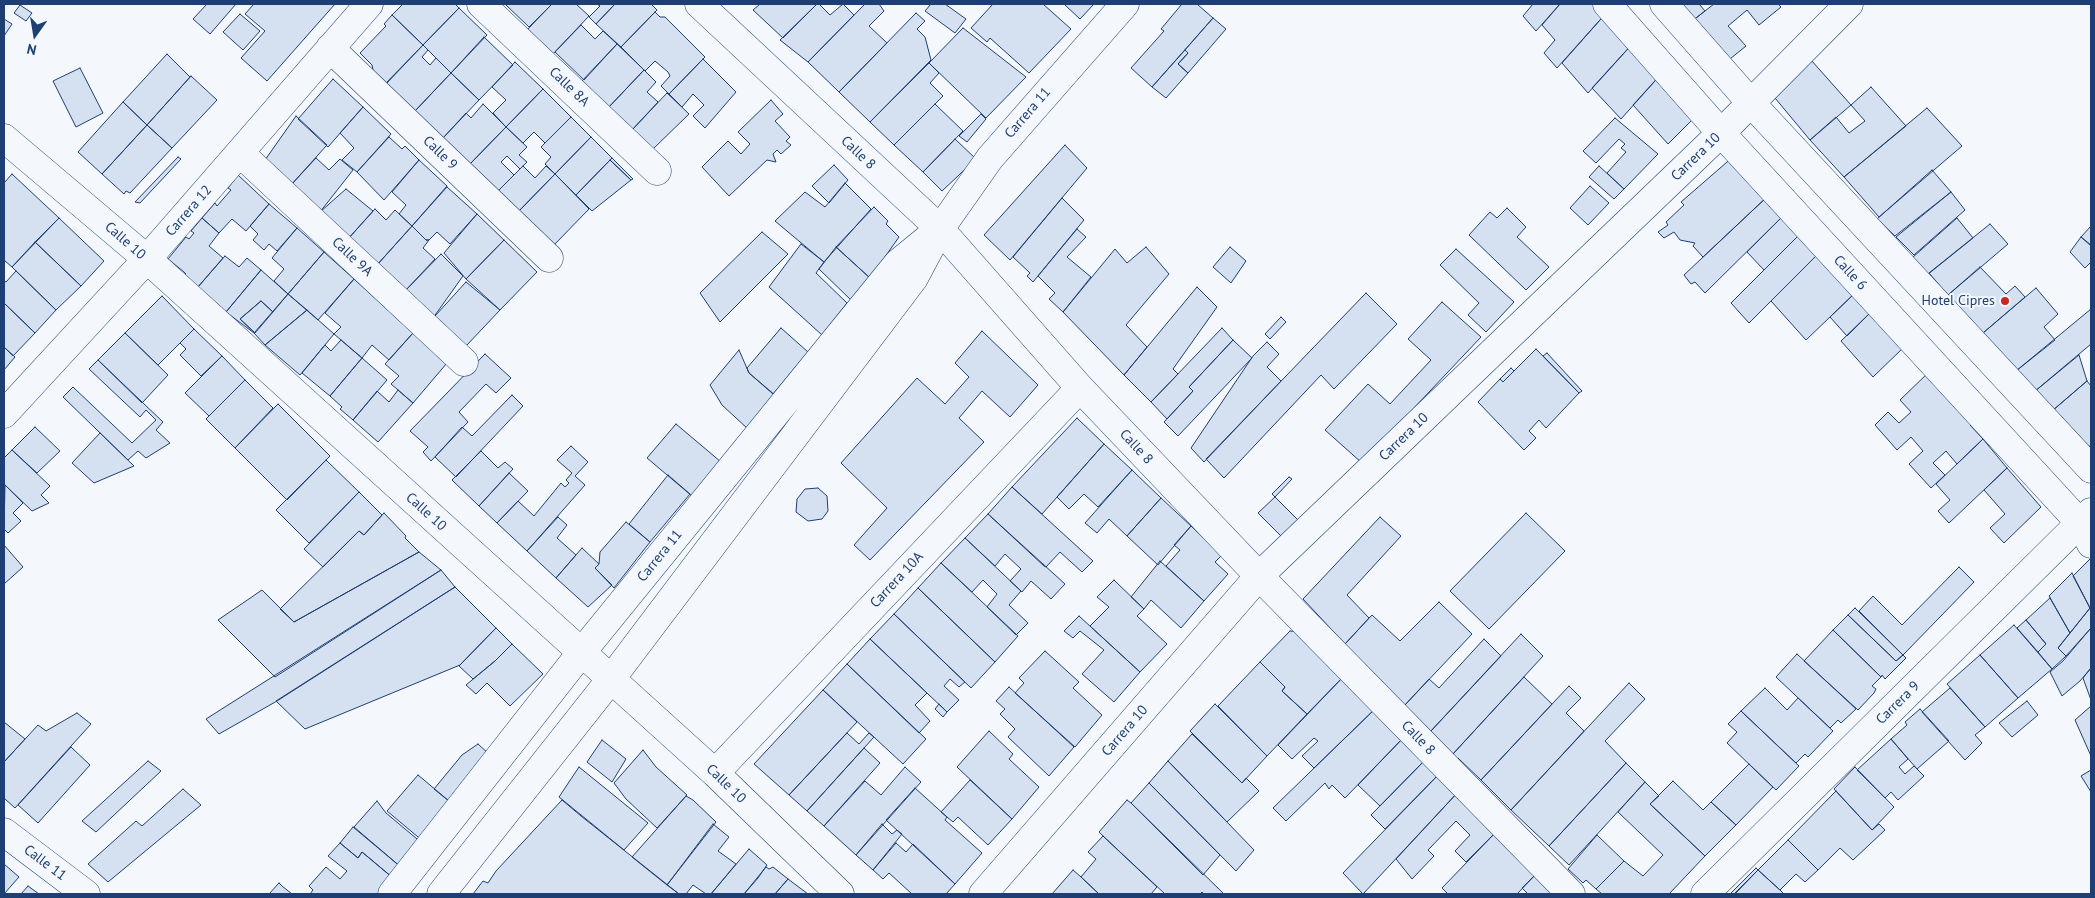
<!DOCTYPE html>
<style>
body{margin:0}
#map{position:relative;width:2095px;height:898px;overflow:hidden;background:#f4f7fb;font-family:"PT Sans",sans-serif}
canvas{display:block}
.frame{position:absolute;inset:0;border:5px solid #1d3f73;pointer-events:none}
.north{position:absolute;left:10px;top:10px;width:50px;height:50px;-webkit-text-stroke:4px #f4f7fb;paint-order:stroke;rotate:193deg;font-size:14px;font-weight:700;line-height:20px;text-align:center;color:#1d3f73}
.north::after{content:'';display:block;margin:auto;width:18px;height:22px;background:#1d3f73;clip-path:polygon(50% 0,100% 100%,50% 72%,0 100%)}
</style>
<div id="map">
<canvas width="2095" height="898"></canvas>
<div class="frame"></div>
<div class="north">N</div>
</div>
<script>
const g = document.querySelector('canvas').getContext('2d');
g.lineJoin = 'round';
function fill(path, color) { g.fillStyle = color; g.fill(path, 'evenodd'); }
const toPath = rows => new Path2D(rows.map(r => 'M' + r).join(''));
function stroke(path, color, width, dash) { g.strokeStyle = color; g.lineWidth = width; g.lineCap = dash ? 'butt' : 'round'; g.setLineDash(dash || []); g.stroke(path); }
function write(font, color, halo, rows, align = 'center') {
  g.font = font + ' "PT Sans",sans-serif'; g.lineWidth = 4; g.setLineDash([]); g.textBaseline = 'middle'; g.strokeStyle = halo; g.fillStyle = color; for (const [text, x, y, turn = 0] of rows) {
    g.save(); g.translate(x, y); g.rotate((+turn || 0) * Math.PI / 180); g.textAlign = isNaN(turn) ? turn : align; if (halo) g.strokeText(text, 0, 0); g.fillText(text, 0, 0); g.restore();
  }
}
const building = toPath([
 [207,4,236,4,210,34,193,19,207,4],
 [254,4,335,4,267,81,241,58,265,31,245,14,254,4],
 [403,4,455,4,459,8,423,45,392,15,403,4],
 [505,4,552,4,529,27,505,4],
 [552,4,576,4,589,16,552,55,527,30,552,4],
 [597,4,615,4,596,24,589,17,600,6,597,4],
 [615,4,651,4,657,10,621,47,596,24,615,4],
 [760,4,817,4,783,38,753,10,760,4],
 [817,4,819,4,830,15,843,4,854,15,808,62,780,40,817,4],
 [865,4,879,4,884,11,869,26,887,43,839,92,808,62,865,4],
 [931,4,945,4,966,19,955,33,925,11,931,4],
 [993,4,1043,4,1071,29,1029,73,990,38,987,42,971,28,993,4],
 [1066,4,1094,4,1080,19,1065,5,1066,4],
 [1182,4,1197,4,1213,18,1152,87,1131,68,1164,31,1161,29,1182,4],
 [1533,4,1560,4,1536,31,1523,16,1533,4],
 [1560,4,1602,4,1608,11,1557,68,1544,53,1555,40,1542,25,1560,4],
 [1669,4,1699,4,1705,11,1687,25,1669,4],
 [1714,4,1778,4,1781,7,1759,25,1747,10,1728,26,1746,46,1720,67,1687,25,1714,4],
 [20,5,32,13,26,21,14,13,20,5],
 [459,8,487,35,451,73,423,45,459,8],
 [1608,11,1635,41,1588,93,1562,63,1608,11],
 [655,12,660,17,665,17,705,57,669,94,661,86,670,76,668,72,655,61,645,71,621,47,655,12],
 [916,13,925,21,917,29,925,37,931,60,870,122,839,92,916,13],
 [240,14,260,31,243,50,223,32,240,14],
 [392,15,423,45,386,84,373,70,372,65,360,53,386,26,384,24,392,15],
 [1213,18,1226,29,1188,73,1178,64,1188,53,1185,50,1213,18],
 [4,19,12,24,4,36,4,19],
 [581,25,595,39,603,31,617,44,584,80,555,52,581,25],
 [963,28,1026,77,986,118,929,63,963,28],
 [484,37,513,65,479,100,451,73,484,37],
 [1635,41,1663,72,1621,119,1592,88,1635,41],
 [617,44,644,70,608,108,581,82,617,44],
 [423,45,428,50,422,57,430,65,436,58,451,73,415,111,386,83,423,45],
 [1185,50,1188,53,1178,64,1188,73,1166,98,1152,87,1185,50],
 [167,54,190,77,147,125,123,102,167,54],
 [703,59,736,92,705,128,693,116,704,105,693,94,682,107,669,94,703,59],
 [1811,60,1851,105,1810,140,1775,98,1811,60],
 [515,62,543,89,506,127,493,113,506,100,492,87,515,62],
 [929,63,939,73,930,83,943,96,894,145,870,122,929,63],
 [80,68,103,113,76,127,53,81,80,68],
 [644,70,656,82,647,92,658,102,632,130,608,108,644,70],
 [1663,72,1699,113,1668,144,1633,105,1663,72],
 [451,73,479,100,443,138,415,111,451,73],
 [191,76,217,100,172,148,147,125,191,76],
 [333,79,363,107,328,147,298,119,333,79],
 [1871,87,1906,126,1844,177,1810,140,1836,117,1849,133,1865,121,1851,105,1871,87],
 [543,89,571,117,545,143,534,132,523,143,506,127,543,89],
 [667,93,689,114,652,150,632,130,667,93],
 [771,100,783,114,775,121,790,137,786,141,791,145,781,154,777,150,773,154,776,162,767,160,729,196,702,167,728,141,741,154,750,144,738,132,771,100],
 [123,102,147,125,102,174,78,152,123,102],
 [483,104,506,127,469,165,443,138,466,113,471,118,483,104],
 [935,104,963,131,923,172,894,145,935,104],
 [363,107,391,134,357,172,342,160,354,148,340,133,363,107],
 [1927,108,1962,146,1879,217,1844,177,1927,108],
 [981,114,986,119,967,142,959,136,981,114],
 [296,116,327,145,291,185,265,160,296,116],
 [571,117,591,137,555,174,545,164,551,157,541,147,571,117],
 [1615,118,1658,154,1624,189,1607,173,1626,152,1621,148,1625,144,1619,139,1596,163,1583,151,1615,118],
 [147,125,172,148,130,193,126,191,124,194,102,174,147,125],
 [506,127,527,147,519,155,527,162,520,169,507,156,501,162,514,175,497,192,469,165,506,127],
 [389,137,402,149,405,146,419,160,384,200,357,172,389,137],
 [591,137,612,158,576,195,555,174,591,137],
 [955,139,976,159,942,191,923,172,955,139],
 [1065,145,1087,168,1010,260,984,235,1065,145],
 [1734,156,1769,195,1703,257,1693,246,1695,243,1680,240,1674,232,1664,238,1658,232,1668,225,1666,222,1684,205,1681,202,1734,156],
 [178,157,181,159,140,203,135,202,178,157],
 [316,158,329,170,340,159,353,170,320,212,291,185,316,158],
 [612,158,633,179,631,180,610,160,612,158],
 [419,160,447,186,412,226,399,214,406,205,392,192,419,160],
 [610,160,631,180,592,211,576,195,610,160],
 [834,165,848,180,829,203,812,186,834,165],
 [523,166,535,178,546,166,555,174,518,212,497,192,523,166],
 [1599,166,1624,189,1614,199,1589,177,1599,166],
 [1932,170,1951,192,1895,236,1877,219,1932,170],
 [12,174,59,218,12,267,4,260,4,183,12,174],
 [555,174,589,209,553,246,518,212,555,174],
 [238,175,269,204,246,231,232,219,219,233,202,218,215,203,217,206,231,190,228,188,238,175],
 [845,183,871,209,824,262,775,221,805,192,825,207,845,183],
 [1590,186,1609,203,1588,225,1570,208,1590,186],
 [447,187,477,214,450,244,437,232,429,240,426,240,412,226,447,187],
 [346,189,373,211,348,239,320,212,346,189],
 [1951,192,1965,210,1914,255,1896,237,1951,192],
 [1769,195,1785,214,1705,293,1695,282,1691,284,1684,275,1769,195],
 [1062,198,1084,220,1033,282,1027,276,1030,273,1013,257,1062,198],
 [269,204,297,228,277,251,269,244,264,250,253,240,258,234,250,226,269,204],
 [874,207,888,221,886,224,899,237,870,278,836,247,874,207],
 [1507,208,1526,227,1517,237,1549,267,1526,290,1469,235,1490,212,1497,218,1507,208],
 [375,209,386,220,395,210,412,226,377,265,348,239,375,209],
 [477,214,504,240,466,279,444,253,477,214],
 [1785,214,1801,233,1764,270,1747,252,1785,214],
 [59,218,104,261,81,286,35,242,59,218],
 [202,218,219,233,209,246,223,258,197,288,183,276,186,274,184,272,168,259,186,237,189,239,194,233,191,231,202,218],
 [1957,218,1973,238,1927,275,1912,258,1957,218],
 [1990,224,2008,244,1948,295,1929,273,1990,224],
 [412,226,426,240,429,240,423,248,435,259,405,291,377,265,412,226],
 [2091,226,2091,245,2081,237,2091,226],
 [297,228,324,252,288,294,274,281,284,269,272,258,297,228],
 [1077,229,1086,237,1067,257,1091,277,1063,312,1049,299,1055,293,1038,276,1077,229],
 [762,232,788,254,720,322,700,293,762,232],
 [1801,233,1819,253,1749,323,1731,303,1801,233],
 [2081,237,2091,246,2091,262,2085,268,2070,252,2081,237],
 [504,240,537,272,500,310,466,279,504,240],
 [35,242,81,286,56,310,12,267,35,242],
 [801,244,824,262,816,273,847,303,822,335,769,287,801,244],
 [836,247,870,278,852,301,819,269,836,247],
 [1146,247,1169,274,1126,325,1147,347,1124,375,1063,312,1115,249,1127,263,1146,247],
 [1230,247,1246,261,1231,283,1213,267,1230,247],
 [1456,249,1514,302,1486,332,1468,315,1479,303,1440,265,1456,249],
 [324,252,354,279,318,320,288,294,324,252],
 [1819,253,1855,293,1806,340,1771,301,1819,253],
 [441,254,463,276,433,318,405,291,441,254],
 [225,256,239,267,247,258,261,270,226,312,198,287,225,256],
 [1980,267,2006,294,2015,286,2025,297,1983,333,1948,295,1980,267],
 [261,270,288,294,273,312,261,301,240,319,255,333,254,333,226,312,261,270],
 [16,271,56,310,35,333,4,303,4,281,6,282,16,271],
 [354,279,413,333,389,360,372,345,362,358,334,334,341,327,325,313,354,279],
 [466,282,500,310,466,346,435,316,466,282],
 [1197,287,1217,307,1173,369,1178,374,1151,402,1124,375,1197,287],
 [2036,288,2058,314,2044,327,2055,340,2016,371,1983,333,2036,288],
 [1366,293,1397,324,1334,389,1321,375,1224,478,1206,459,1366,293],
 [1855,293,1871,312,1847,336,1830,317,1855,293],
 [288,294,307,310,265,345,254,333,288,294],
 [162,296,194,329,158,365,125,333,162,296],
 [261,301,273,312,255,333,240,319,261,301],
 [1442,302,1481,337,1362,463,1325,430,1368,384,1390,404,1431,360,1408,339,1442,302],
 [4,303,35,333,13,356,4,347,4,303],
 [2091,309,2091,344,2034,392,2016,371,2091,309],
 [307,310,334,334,300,375,265,345,307,310],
 [1871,312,1903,348,1873,377,1841,341,1871,312],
 [1281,317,1286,322,1270,339,1265,334,1281,317],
 [781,328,808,352,773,394,749,373,747,368,781,328],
 [1222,328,1233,340,1189,387,1193,391,1167,419,1151,402,1222,328],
 [194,329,222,356,201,376,180,355,186,349,180,343,194,329],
 [982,331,1038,385,1010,417,982,391,959,418,984,442,870,560,854,545,887,508,841,463,917,378,945,404,969,377,955,363,982,331],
 [125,333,168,375,142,403,98,360,125,333],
 [413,333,447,363,413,403,391,384,399,376,385,364,413,333],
 [341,340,362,358,330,396,302,373,325,345,331,351,341,340],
 [1233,340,1252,358,1178,436,1164,422,1193,391,1189,387,1233,340],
 [1267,342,1279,354,1267,367,1281,381,1204,462,1191,448,1253,356,1267,342],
 [4,347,15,357,4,370,4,347],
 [1536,349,1579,393,1546,428,1539,420,1529,431,1536,438,1524,450,1478,402,1500,379,1503,382,1536,349],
 [739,350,749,373,776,396,748,429,722,405,710,385,739,350],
 [1547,353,1582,391,1579,393,1543,356,1547,353],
 [485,354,511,378,496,393,486,384,459,412,468,422,431,461,423,452,428,447,410,431,485,354],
 [2079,355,2087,381,2052,411,2034,392,2079,355],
 [222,356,245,380,209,416,185,393,222,356],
 [362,358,387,380,353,420,340,409,342,407,330,396,362,358],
 [98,360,163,422,156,430,170,443,146,458,138,451,128,460,63,397,73,387,132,443,156,420,146,410,140,417,89,369,98,360],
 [1511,368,1514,371,1503,382,1500,379,1511,368],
 [1929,372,1973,422,1970,425,1983,439,1957,464,1946,451,1933,463,1945,475,1931,488,1909,464,1923,451,1911,437,1897,450,1875,425,1888,412,1899,423,1911,412,1900,400,1929,372],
 [245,380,273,408,235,448,206,419,245,380],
 [2087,381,2091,386,2091,446,2082,447,2052,411,2087,381],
 [398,390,413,403,378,442,353,420,377,391,389,402,398,390],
 [512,395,523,406,456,477,435,457,462,427,472,436,512,395],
 [278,404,330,456,287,500,235,448,278,404],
 [1077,418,1104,444,1042,514,1012,487,1077,418],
 [676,424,721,462,692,496,647,458,676,424],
 [35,427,60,451,37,473,12,450,35,427],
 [100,433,134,466,94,483,72,463,100,433],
 [1983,439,2007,468,1949,523,1938,511,1950,500,1936,484,1983,439],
 [1104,444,1132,470,1098,507,1084,494,1069,509,1057,497,1104,444],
 [571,446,588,462,575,476,585,485,527,551,497,523,518,501,534,516,561,483,565,487,569,483,566,480,572,473,557,460,571,446],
 [12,450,50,486,41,495,49,503,32,511,4,484,4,458,12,450],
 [481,451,498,468,505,462,513,469,479,506,452,480,481,451],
 [326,460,359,492,309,543,276,510,326,460],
 [2007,468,2041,507,2004,543,1990,528,2005,514,1984,490,2007,468],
 [1132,470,1161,498,1127,536,1109,519,1097,533,1085,523,1132,470],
 [509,473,528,491,497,523,479,506,509,473],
 [668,475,690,494,650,542,629,524,668,475],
 [1289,477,1292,479,1275,497,1272,494,1289,477],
 [5,485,23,503,13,513,21,521,8,533,4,529,5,485],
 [1012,487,1093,561,1082,572,1060,552,1046,567,1044,566,988,514,1012,487],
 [818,488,827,496,828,511,822,519,808,521,796,512,797,499,805,489,818,488],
 [359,492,382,515,364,535,359,531,323,567,304,549,359,492],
 [1275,497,1302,524,1285,540,1258,513,1275,497],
 [1161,498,1191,526,1158,565,1127,536,1161,498],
 [384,513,406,536,405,538,419,552,294,622,280,609,359,531,364,535,384,513],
 [1526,513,1565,551,1489,629,1450,591,1526,513],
 [988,514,1065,584,1051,599,1031,581,1022,592,1010,581,1021,569,1005,554,995,566,965,538,988,514],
 [558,517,567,525,557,538,576,555,556,578,527,551,558,517],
 [1380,517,1401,536,1347,595,1369,618,1345,644,1303,599,1380,517],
 [626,522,650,542,614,588,595,568,599,564,600,552,626,522],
 [1191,526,1222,555,1215,562,1228,574,1204,601,1166,566,1180,550,1174,545,1191,526],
 [965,538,1021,591,1009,605,1028,623,1016,635,987,607,997,594,983,580,972,592,941,563,965,538],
 [4,545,23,567,4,584,4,545],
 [582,548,599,564,595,568,612,585,588,607,556,578,582,548],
 [419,552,441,570,275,677,218,620,262,590,294,622,419,552],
 [2091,558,2091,628,2066,656,2058,648,2090,608,2073,576,2091,558],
 [1160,561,1204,601,1181,628,1151,600,1144,609,1131,597,1160,561],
 [941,563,1018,636,995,662,918,588,941,563],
 [1959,567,1974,582,1903,655,1859,611,1873,596,1902,625,1959,567],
 [441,570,455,587,277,701,219,734,206,719,441,570],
 [2072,573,2090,608,2070,633,2049,596,2072,573],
 [1114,580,1144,609,1137,616,1167,644,1140,672,1090,626,1109,607,1097,597,1114,580],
 [455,587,496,628,460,665,305,729,276,701,455,587],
 [918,588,995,662,971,688,894,614,918,588],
 [2050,598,2070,633,2058,648,2066,656,2052,669,2038,652,2046,644,2026,620,2050,598],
 [1439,602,1472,634,1404,706,1345,644,1372,615,1400,641,1439,602],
 [1855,608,1903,655,1896,661,1848,615,1855,608],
 [894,614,965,682,959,687,950,679,944,686,959,700,947,712,870,639,894,614],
 [1848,615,1896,661,1903,655,1906,658,1885,679,1882,675,1881,677,1833,630,1848,615],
 [1079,616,1140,672,1114,702,1082,674,1104,650,1080,631,1073,638,1064,631,1079,616],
 [2026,620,2046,644,2038,652,2017,628,2026,620],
 [2014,625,2052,669,2018,698,1980,655,2014,625],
 [496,628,512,644,495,661,473,679,459,666,496,628],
 [2091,628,2091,668,2080,681,2062,696,2050,672,2063,661,2091,628],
 [1833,630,1881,677,1872,686,1876,689,1874,693,1858,710,1804,661,1833,630],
 [1290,631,1302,632,1345,675,1307,714,1282,691,1285,687,1260,662,1290,631],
 [1521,634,1543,656,1453,754,1430,732,1521,634],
 [870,639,927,693,915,705,930,721,919,733,847,664,870,639],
 [1484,639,1501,656,1430,732,1404,706,1429,679,1439,688,1484,639],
 [512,644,543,674,510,706,487,683,476,694,466,685,495,661,512,644],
 [1045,651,1079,682,1073,688,1102,715,1075,747,1015,693,1024,683,1019,678,1045,651],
 [1797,654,1856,709,1841,723,1838,720,1830,728,1776,677,1797,654],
 [1980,655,2018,698,1985,727,1947,684,1980,655],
 [1260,662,1285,687,1282,691,1307,714,1267,756,1218,706,1260,662],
 [847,664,926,739,903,764,823,690,847,664],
 [2091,668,2091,700,2083,678,2091,668],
 [1345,675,1377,707,1314,768,1302,756,1318,741,1314,738,1292,759,1278,745,1345,675],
 [1524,677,1552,704,1481,780,1458,758,1456,761,1451,756,1524,677],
 [1629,683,1645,699,1605,741,1626,763,1549,846,1511,810,1629,683],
 [1569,686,1581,698,1566,713,1584,731,1511,810,1481,780,1569,686],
 [1009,687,1074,747,1049,776,1008,737,1015,729,1000,714,1005,709,996,701,1009,687],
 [1765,688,1787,710,1798,698,1833,731,1808,757,1805,754,1796,763,1741,711,1765,688],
 [1950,688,1985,727,1975,735,1982,743,1965,760,1922,712,1950,688],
 [823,690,857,722,789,795,754,764,823,690],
 [2027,701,2038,715,2012,737,1999,723,2027,701],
 [939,704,947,712,943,717,935,709,939,704],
 [1215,704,1267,756,1242,783,1190,731,1215,704],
 [2091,706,2091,756,2075,720,2091,706],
 [1377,707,1405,736,1345,798,1332,785,1329,789,1325,783,1286,821,1273,808,1377,707],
 [1920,709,1949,741,1917,769,1891,739,1907,725,1905,722,1920,709],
 [1741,711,1799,766,1776,790,1727,743,1737,732,1728,724,1741,711],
 [77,713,91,724,15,808,4,798,4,762,38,725,46,731,77,713],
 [4,722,25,739,4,762,4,722],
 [989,731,1013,754,1009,759,1039,787,1012,819,957,767,989,731],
 [847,733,859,744,869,733,874,737,807,811,789,795,847,733],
 [1192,734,1242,783,1246,778,1259,791,1227,822,1168,761,1192,734],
 [1405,736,1427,758,1380,806,1358,785,1405,736],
 [1891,739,1908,759,1899,767,1905,774,1914,766,1924,776,1898,800,1891,792,1885,798,1857,770,1891,739],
 [602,740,626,759,612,782,587,762,602,740],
 [478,744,490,755,455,806,434,789,462,755,478,744],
 [71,747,90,765,38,823,18,805,71,747],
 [864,748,880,763,824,826,807,811,864,748],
 [643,750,656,767,687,795,657,828,626,799,614,783,643,750],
 [1427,758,1441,772,1385,829,1371,815,1427,758],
 [148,761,161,771,96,832,82,821,148,761],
 [1168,761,1254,850,1236,871,1149,783,1168,761],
 [1626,763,1645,782,1569,865,1549,846,1626,763],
 [1749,764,1773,787,1736,825,1711,802,1749,764],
 [579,767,648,823,624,850,559,797,579,767],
 [905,767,921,782,856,855,824,826,865,781,881,795,905,767],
 [1855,767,1894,807,1872,830,1834,789,1855,767],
 [1443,770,1459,791,1363,894,1343,873,1443,770],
 [2091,770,2091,792,2081,776,2091,770],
 [418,775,455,806,424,842,387,811,418,775],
 [970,780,1012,819,988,845,958,817,953,822,941,812,970,780],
 [1673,781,1703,810,1711,802,1736,825,1705,856,1650,804,1673,781],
 [1645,782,1659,796,1650,804,1705,856,1669,894,1602,894,1596,889,1624,861,1643,876,1663,855,1618,812,1645,782],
 [1149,783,1220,855,1203,875,1131,803,1149,783],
 [915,788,947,817,945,820,982,853,955,884,886,820,915,788],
 [183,789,201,805,108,882,88,864,136,821,142,826,183,789],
 [1459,791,1498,830,1466,862,1455,851,1470,835,1456,821,1428,850,1434,856,1412,879,1396,859,1459,791],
 [1836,791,1872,830,1879,824,1885,830,1853,860,1840,848,1818,870,1788,840,1836,791],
 [686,796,693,800,716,822,667,885,632,857,686,796],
 [562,800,581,816,679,894,473,894,483,881,488,883,496,871,562,800],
 [1127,800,1131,803,1224,894,1204,894,1202,892,1200,894,1165,894,1103,836,1099,832,1127,800],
 [377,801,386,813,423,844,402,868,354,827,377,801],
 [713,824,729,837,718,851,736,864,711,894,706,894,693,885,686,894,679,894,667,885,713,824],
 [882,824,892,834,897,830,902,834,873,870,856,855,882,824],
 [353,827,402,868,393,878,362,852,358,858,340,843,353,827],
 [1498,830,1539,871,1517,894,1448,894,1442,888,1498,830],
 [1597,835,1624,861,1596,889,1586,880,1583,883,1582,882,1568,869,1597,835],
 [1103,836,1157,887,1151,894,1099,894,1081,877,1096,859,1088,852,1103,836],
 [1788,840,1818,870,1805,882,1796,874,1780,890,1758,870,1788,840],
 [340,843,358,858,362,852,393,878,380,894,310,894,313,890,309,886,326,867,340,879,347,871,328,856,340,843],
 [896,843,906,852,913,844,955,884,946,894,912,894,889,873,883,879,873,870,896,843],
 [749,849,767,865,758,878,744,894,711,894,749,849],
 [4,864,19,877,4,894,4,864],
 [766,867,769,869,773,867,788,879,775,894,744,894,766,867],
 [1756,868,1758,870,1734,894,1730,894,1756,868],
 [1073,870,1081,877,1099,894,1052,894,1073,870],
 [1758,870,1780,890,1784,894,1735,894,1758,870],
 [1539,871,1562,894,1528,894,1522,888,1539,871],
 [788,879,808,894,775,894,788,879],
 [279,883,282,886,292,894,269,894,279,883],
 [28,886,39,894,21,894,28,886]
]);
const street = toPath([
 [481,4,657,171],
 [699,4,940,229,1080,388,1259,576,1571,894],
 [330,48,549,258],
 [4,138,147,259,715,773,840,894],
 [240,153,464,362],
 [4,414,147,259,369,4],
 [715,773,1080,388],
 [4,832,86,894],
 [392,894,581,653,898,263,931,236],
 [441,894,611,679,914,278,940,229,990,158,1125,4],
 [983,894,1259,576,1721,133,1849,4],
 [1705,894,2091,512]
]);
const secondary = toPath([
 [1607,4,1721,133,2080,523,2091,544],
 [1664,4,1751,103,2091,469]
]);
const markers = [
 [2005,301,5,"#c62828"]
];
const streetNames = [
 ["Calle 8A",569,87,44],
 ["Carrera 11",1028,113,-49],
 ["Calle 9",440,153,44],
 ["Calle 8",858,153,43],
 ["Carrera 10",1696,157,-44],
 ["Carrera 12",189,211,-49],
 ["Calle 10",125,241,41],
 ["Calle 9A",352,257,43],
 ["Calle 6",1850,273,47],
 ["Carrera 10",1404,437,-44],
 ["Calle 8",1136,447,47],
 ["Calle 10",426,512,42],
 ["Carrera 11",660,556,-51],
 ["Carrera 10A",897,580,-47],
 ["Carrera 9",1898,703,-45],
 ["Carrera 10",1125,731,-49],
 ["Calle 8",1418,738,46],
 ["Calle 10",726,784,44],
 ["Calle 11",45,863,37]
];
const poiNames = [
 ["Hotel Cipres",1995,301]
];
fill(building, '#d5e0f0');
stroke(building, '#1d3f73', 1);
stroke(street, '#1d3f73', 29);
stroke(secondary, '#1d3f73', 29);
stroke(street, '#f4f7fb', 28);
stroke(secondary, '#f4f7fb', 28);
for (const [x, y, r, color] of markers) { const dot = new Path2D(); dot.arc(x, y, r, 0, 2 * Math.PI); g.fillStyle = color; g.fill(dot); stroke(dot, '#f4f7fb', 2); }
write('14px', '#1d3f73', '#f4f7fb', streetNames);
write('14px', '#1d3f73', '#f4f7fb', poiNames, 'right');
</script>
